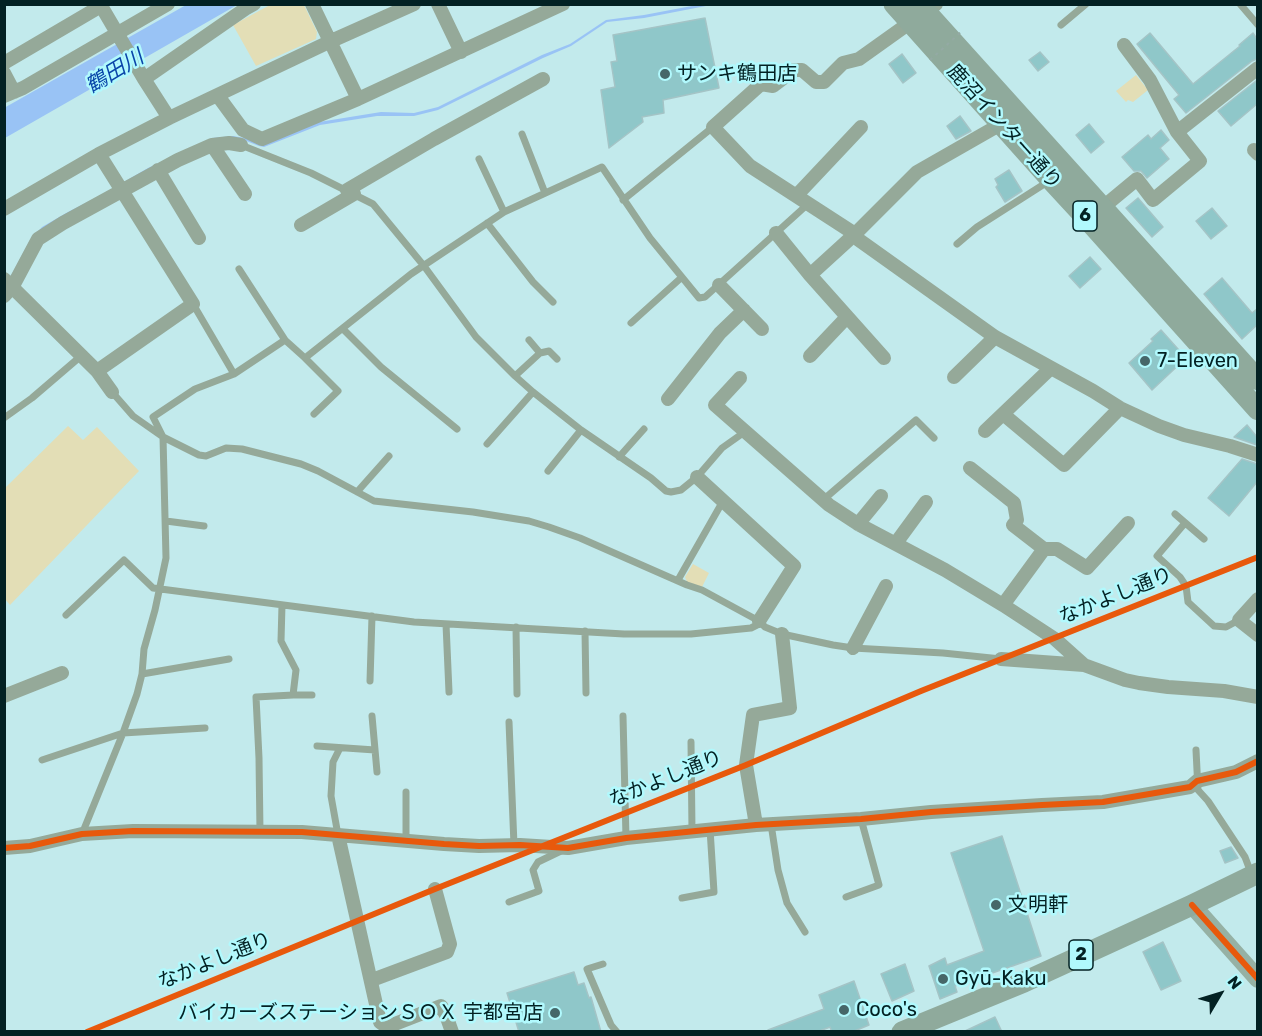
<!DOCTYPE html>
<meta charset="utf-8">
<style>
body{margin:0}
#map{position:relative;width:1262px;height:1036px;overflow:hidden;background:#c2eaec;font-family:Rubik,sans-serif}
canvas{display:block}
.frame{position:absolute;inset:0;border:6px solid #032123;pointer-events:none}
.north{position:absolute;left:1190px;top:964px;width:60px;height:60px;-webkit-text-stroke:4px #b1f9fd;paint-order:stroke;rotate:52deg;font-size:16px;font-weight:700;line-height:24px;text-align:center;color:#032123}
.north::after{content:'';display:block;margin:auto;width:21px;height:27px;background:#032123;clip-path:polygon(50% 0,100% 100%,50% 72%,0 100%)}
</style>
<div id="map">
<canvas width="1262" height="1036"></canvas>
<div class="frame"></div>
<div class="north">N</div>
</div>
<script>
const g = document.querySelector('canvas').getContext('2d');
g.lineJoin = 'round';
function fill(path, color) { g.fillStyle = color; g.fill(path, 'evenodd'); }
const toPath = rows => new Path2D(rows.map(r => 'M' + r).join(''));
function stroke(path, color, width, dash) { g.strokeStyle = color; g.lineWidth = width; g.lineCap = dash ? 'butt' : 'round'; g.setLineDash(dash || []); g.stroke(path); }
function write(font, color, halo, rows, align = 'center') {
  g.font = font + ' Rubik,"Noto Sans JP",sans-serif'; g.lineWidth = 5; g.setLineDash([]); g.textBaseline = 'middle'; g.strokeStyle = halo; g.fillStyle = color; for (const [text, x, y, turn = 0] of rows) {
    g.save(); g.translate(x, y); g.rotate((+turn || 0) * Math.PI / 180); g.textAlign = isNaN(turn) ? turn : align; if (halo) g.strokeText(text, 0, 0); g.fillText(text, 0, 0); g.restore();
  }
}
const green = toPath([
 [270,5,304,5,317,32,316,39,256,66,233,25],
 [1136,75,1148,90,1133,102,1128,100,1126,102,1116,91],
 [68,426,83,440,97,427,139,471,10,605,4,598,5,488],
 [693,564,709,573,702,587,687,582,685,577]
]);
const water = toPath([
 [186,5,237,5,5,138,4,108],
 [697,5,711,5,644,18,607,22,571,46,543,58,438,110,414,116,377,116,320,125,264,147,259,146,244,140,232,139,69,215,5,285,13,272,30,240,42,227,68,212,103,194,148,168,212,138,233,136,245,138,319,122,381,112,414,113,438,107,542,55,570,44,606,20,644,15]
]);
const building = toPath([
 [705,18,719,88,663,100,664,113,642,117,643,122,609,148,601,90,615,87,611,62,617,61,613,35,705,18],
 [1150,33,1193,84,1240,46,1239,45,1253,33,1257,39,1257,59,1252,61,1186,113,1174,99,1179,95,1137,44,1150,33],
 [1040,52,1049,62,1038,71,1029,60,1040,52],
 [902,54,916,73,903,83,889,64,902,54],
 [1256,81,1257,82,1257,104,1231,126,1218,111,1256,81],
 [960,116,971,131,956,139,947,126,960,116],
 [1089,124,1104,142,1091,153,1076,135,1089,124],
 [1161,130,1169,140,1160,148,1169,159,1147,178,1141,171,1134,171,1122,157,1148,135,1151,139,1161,130],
 [1009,170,1022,191,1005,202,996,187,998,185,995,179,1009,170],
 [1138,198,1163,227,1152,237,1126,208,1138,198],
 [1212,208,1227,226,1211,239,1196,221,1212,208],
 [1090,257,1101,269,1080,288,1069,276,1090,257],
 [1222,278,1252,313,1257,309,1257,325,1242,339,1204,294,1222,278],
 [1161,330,1186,358,1152,390,1129,363,1153,341,1151,339,1161,330],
 [1247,425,1257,437,1257,445,1234,437,1247,425],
 [1242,459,1257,464,1257,482,1229,516,1208,498,1242,459],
 [1002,836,1041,956,955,986,957,992,940,999,929,966,945,958,947,965,984,951,951,853,1002,836],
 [1231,847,1238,858,1225,863,1220,851,1231,847],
 [1163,942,1181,981,1161,990,1143,952,1163,942],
 [905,964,914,991,892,1001,881,974,905,964],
 [574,972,578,985,584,983,589,998,591,997,601,1032,519,1032,507,993,574,972],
 [854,981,869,1025,852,1032,832,1032,830,1027,817,1032,768,1032,768,1030,824,1009,819,995,854,981],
 [995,1017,1002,1032,963,1032,995,1017]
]);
const lane = toPath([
 [1240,4,1258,25],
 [1061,25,1086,4],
 [522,134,545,193],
 [241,145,311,173,373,204,424,266,476,337,515,376,533,392,581,430,651,478,666,491,671,492,681,490,697,477,722,448,746,431],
 [479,159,504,212],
 [623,200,713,127],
 [487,223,533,282,553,302],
 [957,244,977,227,1049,181],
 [239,269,285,340],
 [193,304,234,374],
 [631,323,682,277],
 [343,329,381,367,457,429],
 [529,340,540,353],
 [515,376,540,353,549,351,557,359],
 [112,392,133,416,163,437,199,455,206,456,226,448,242,449,301,464,318,471,374,501,473,512,529,521,549,527,580,538,687,585,702,590,759,621,765,627,782,634,833,645,853,648,943,653,1001,659],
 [314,414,338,391,305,358,411,274,504,212,602,167,650,238,699,298,705,297,808,204],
 [4,418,32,398,81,356],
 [487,444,533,392],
 [619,457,644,429],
 [548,471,581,430],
 [357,492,389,456],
 [823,500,916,420,934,438],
 [1175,514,1204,539],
 [166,521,204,526],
 [1185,523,1157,556,1180,577,1186,586,1188,602,1214,626,1226,627,1239,620],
 [678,580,723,501],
 [66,615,124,560,153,588,414,622,624,634,691,634,751,628,757,625,759,621],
 [446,624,449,692],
 [516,627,517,694],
 [585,631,586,693],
 [142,674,229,659],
 [370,681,372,616],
 [293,695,312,695],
 [372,716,377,772],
 [623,716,626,838],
 [509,722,514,845],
 [691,742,692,831],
 [317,746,375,750],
 [1196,750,1198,790,1208,801,1245,857,1251,873],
 [42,760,123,733,205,728],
 [771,824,778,870,787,903,805,932],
 [260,832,259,758,256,697,293,695,296,670,281,641,282,605],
 [82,834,123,733,137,694,142,674,144,649,155,610,166,558,163,437,153,417,195,389,234,374,285,340,305,358],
 [338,835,331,796,333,762,340,748],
 [406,842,406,792],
 [846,897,879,885,861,819],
 [682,898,714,892,710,829],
 [509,902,539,891,533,870,538,862,563,850],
 [603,964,587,969,611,1025,617,1032]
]);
const street = toPath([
 [100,4,144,79,169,118],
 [312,4,358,99],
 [438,4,461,52],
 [936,4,859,59,843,63,824,82,816,82,802,70,794,70,773,86,761,84,713,127,750,166,855,234,859,240,995,337,1093,391,1120,408,1159,426,1184,435,1230,446,1258,455],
 [1124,45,1150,80,1177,132,1258,68],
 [4,63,101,6],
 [4,73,14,92],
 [144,79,245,9,254,4],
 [4,96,23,88,168,4],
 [218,96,243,130,262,139,358,99,563,4],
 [212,145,245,194],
 [1254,150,1258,154],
 [158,170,199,238],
 [347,190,434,139,543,79],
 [796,196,861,127],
 [4,209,99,154,169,118,329,42,414,4],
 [1096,213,1137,179,1153,200,1200,161,1177,132],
 [301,225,354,194],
 [776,233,810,275,884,358],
 [810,275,855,234,917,172,1001,124],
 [4,279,97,371,112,392],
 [719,285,762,329],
 [4,296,13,286,38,239,63,223,178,160,212,145,229,143,241,145],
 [810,356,847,317],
 [97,371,193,304,99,154],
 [954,377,995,337],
 [740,378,715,405,829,505,858,524,945,570,1003,605],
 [668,399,720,333,744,310],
 [1003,414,1064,465,1120,408],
 [985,431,1051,368],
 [970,468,1014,503,1017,520,1013,525,1044,549],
 [697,477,794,566,759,621],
 [858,524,881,496],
 [896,543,926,502],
 [1258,599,1239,620,1258,635],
 [853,648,886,586],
 [1001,659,1084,665,1125,680,1139,683,1168,687,1224,691,1258,697],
 [1084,665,1055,639,1003,605,1044,549,1057,549,1087,568,1128,523],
 [4,696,62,673],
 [756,825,746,765,753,715,790,708,782,634],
 [338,835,380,1022,387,1027,441,1006,446,1015,452,1032],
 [4,848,30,846,82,834,133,831,302,832,444,844,479,846,520,845,568,848,626,838,756,825,861,819,931,812,1042,805,1103,802,1190,787,1197,781,1236,772,1258,761],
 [372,980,447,952,450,944,435,889]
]);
const secondary = toPath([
 [1192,905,1258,979]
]);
const primary = toPath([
 [894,4,1051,180,1088,220,1258,410],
 [919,4,1258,380],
 [902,1032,1024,982,1192,905,1258,873]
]);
const pathBridge = toPath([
 [930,60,961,32]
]);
const cycleway = toPath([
 [4,848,30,846,82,834,133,831,302,832,444,844,479,846,520,845,568,848,626,838,756,825,861,819,931,812,1042,805,1103,802,1190,787,1197,781,1236,772,1258,761],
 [1192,905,1258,979],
 [87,1032,435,889,746,765,921,691,1258,557]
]);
const markers = [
 [665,74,6,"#466769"],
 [1145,361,6,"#466769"],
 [996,905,6,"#466769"],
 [943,979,6,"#466769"],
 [844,1010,6,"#466769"],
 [555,1013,6,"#466769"]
];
const shields = [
 [1085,216,24],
 [1081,955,24]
];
const shieldNames = [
 ["6",1085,216],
 ["2",1081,955]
];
const poiNames = [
 ["サンキ鶴田店",677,74],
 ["7-Eleven",1157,361],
 ["文明軒",1008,905],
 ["Gyū-Kaku",955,979],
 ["Coco's",856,1010],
 ["バイカーズステーションＳＯＸ 宇都宮店",543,1013,"right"]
];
const streetNames = [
 ["鹿沼インター通り",1004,127,48],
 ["なかよし通り",1116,596,-22],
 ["なかよし通り",666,779,-22],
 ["なかよし通り",215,961,-22]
];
const waterNames = [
 ["鶴田川",115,72,-31]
];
fill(green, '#e3deb6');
fill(water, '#99c3f5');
fill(building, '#8fc7c9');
stroke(building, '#a4c4c6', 1.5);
stroke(lane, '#95a999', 7);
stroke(street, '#95a999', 14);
stroke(secondary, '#96b1a4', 18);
stroke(primary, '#8faa9c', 21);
stroke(pathBridge, '#94aaa4', 2, [3, 4.5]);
stroke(cycleway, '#e8590c', 6);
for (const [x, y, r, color] of markers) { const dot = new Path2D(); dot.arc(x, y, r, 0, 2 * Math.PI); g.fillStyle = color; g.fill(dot); stroke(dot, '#b1f9fd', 2); }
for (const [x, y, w] of shields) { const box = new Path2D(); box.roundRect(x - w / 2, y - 15, w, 30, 4.5); g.fillStyle = '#b1f9fd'; g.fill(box); stroke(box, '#032123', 1.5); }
write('bold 18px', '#032123', null, shieldNames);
write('20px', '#032123', '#b1f9fd', poiNames, 'left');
write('20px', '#032123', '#b1f9fd', streetNames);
write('italic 21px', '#0945a9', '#b1f9fd', waterNames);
</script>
